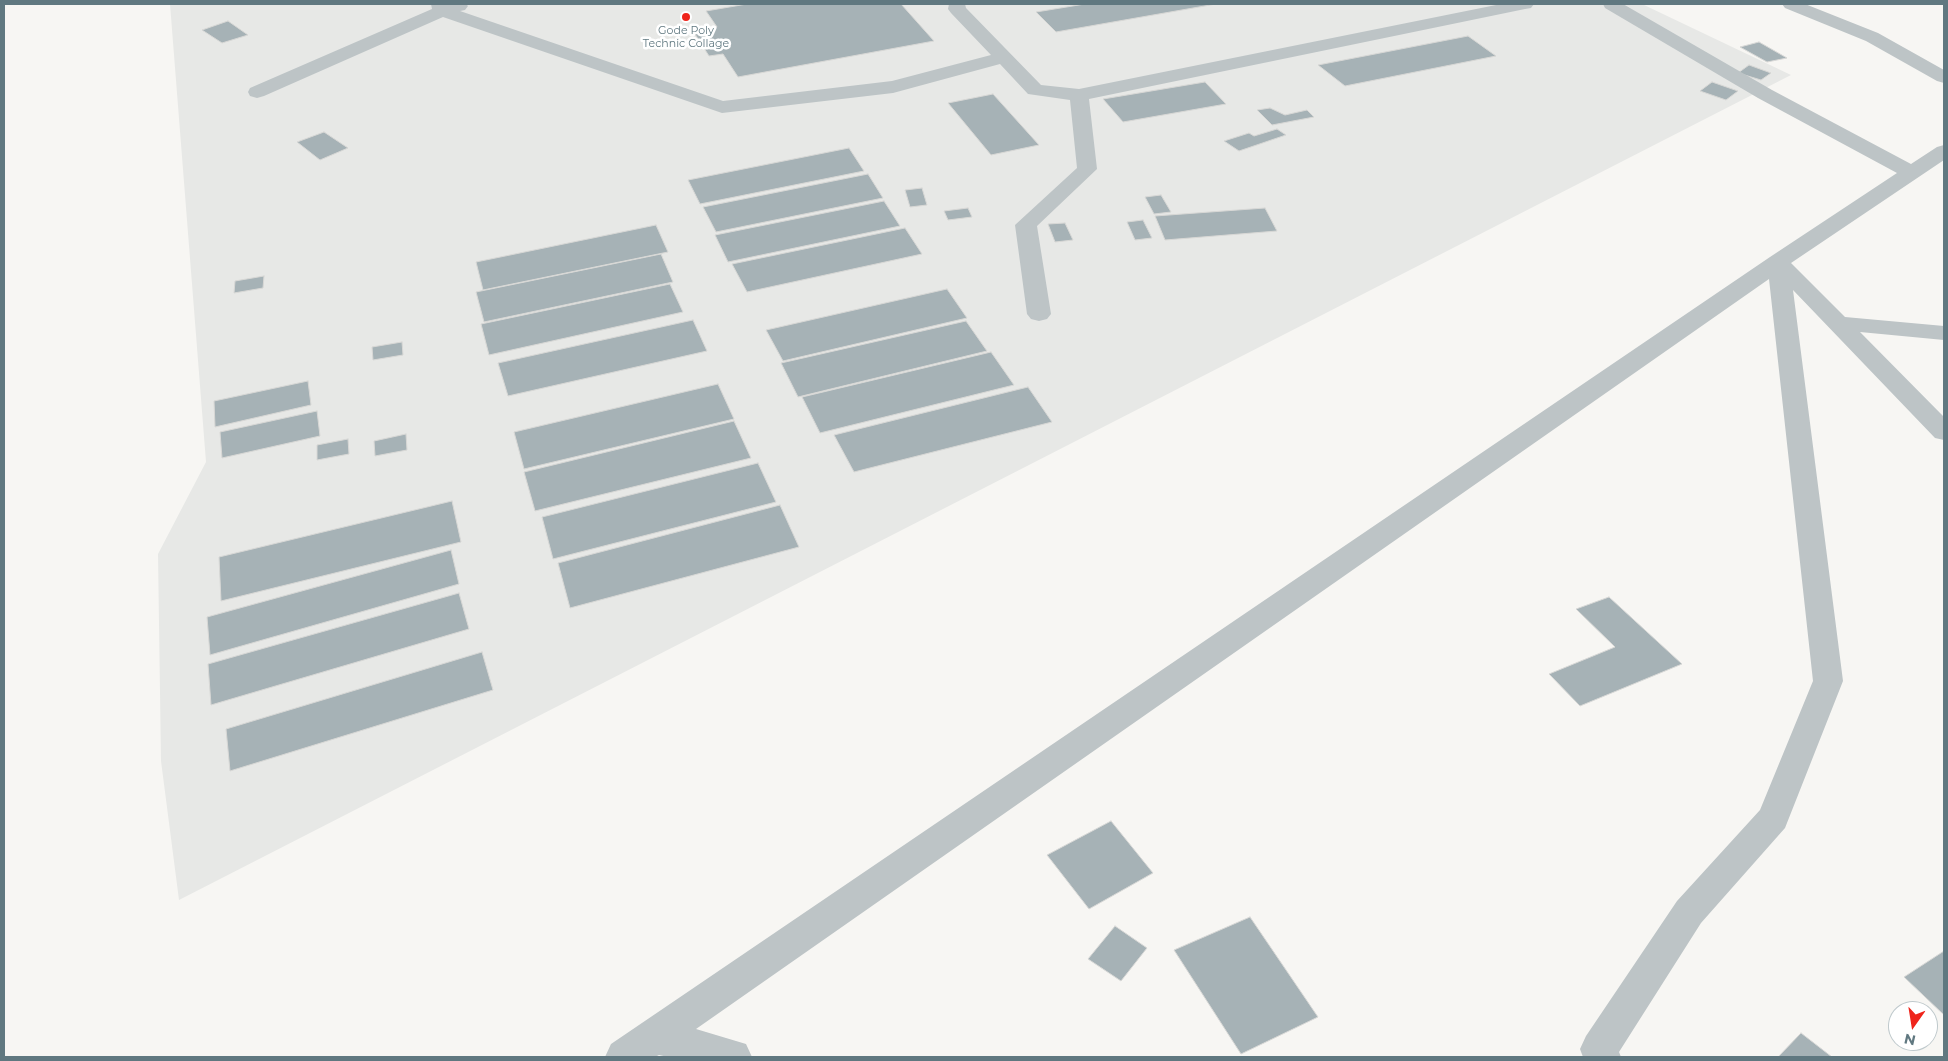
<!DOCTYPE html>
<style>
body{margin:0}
#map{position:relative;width:1948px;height:1061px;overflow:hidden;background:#f7f6f3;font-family:Montserrat,sans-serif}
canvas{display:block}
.frame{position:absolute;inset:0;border:5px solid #607880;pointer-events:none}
.north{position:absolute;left:1888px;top:1001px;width:50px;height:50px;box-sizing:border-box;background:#fff;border:1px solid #bfc9cc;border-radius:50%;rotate:193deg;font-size:14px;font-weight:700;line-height:20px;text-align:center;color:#607880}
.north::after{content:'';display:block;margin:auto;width:18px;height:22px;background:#ef241b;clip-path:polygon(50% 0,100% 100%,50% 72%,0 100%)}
</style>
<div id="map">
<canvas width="1948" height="1061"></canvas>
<div class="frame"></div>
<div class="north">N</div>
</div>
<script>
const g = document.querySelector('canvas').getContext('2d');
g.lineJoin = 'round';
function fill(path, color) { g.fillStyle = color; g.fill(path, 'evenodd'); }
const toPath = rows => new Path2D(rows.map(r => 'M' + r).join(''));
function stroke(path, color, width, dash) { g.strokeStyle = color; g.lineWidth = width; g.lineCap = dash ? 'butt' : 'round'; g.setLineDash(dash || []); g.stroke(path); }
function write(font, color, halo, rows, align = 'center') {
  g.font = font + ' Montserrat,sans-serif'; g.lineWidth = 5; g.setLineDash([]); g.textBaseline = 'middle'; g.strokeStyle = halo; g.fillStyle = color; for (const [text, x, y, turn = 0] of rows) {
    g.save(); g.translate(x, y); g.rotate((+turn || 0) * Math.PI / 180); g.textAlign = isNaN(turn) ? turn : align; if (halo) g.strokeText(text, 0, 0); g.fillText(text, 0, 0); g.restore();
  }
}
const built = toPath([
 [170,4,1642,4,1791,75,179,900,161,761,158,554,206,462]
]);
const building = toPath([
 [747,4,901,4,934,41,738,77,723,54,709,56,693,31,717,27,706,11,747,4],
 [1085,4,1216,4,1056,32,1036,12,1085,4],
 [228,21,248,35,222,43,202,30,228,21],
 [1468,36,1496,56,1345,86,1318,65,1468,36],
 [1759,42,1787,58,1767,62,1740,47,1759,42],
 [1749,65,1771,73,1761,80,1738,73,1749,65],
 [1205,82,1226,104,1123,122,1103,99,1205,82],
 [1712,82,1738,91,1726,100,1700,91,1712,82],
 [993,94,1039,145,991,155,948,103,993,94],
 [1270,108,1285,115,1307,110,1314,117,1272,125,1257,110,1270,108],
 [1277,129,1286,135,1239,151,1224,141,1249,133,1254,136,1277,129],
 [324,132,348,148,320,160,297,142,324,132],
 [849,148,864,171,700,204,688,180,849,148],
 [868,174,883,198,716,232,703,207,868,174],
 [922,188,927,205,910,207,905,190,922,188],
 [1161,195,1171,212,1154,214,1145,197,1161,195],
 [884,201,900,226,728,262,715,235,884,201],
 [968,208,972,217,948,220,944,211,968,208],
 [1265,208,1277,231,1165,240,1155,216,1265,208],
 [1143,220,1152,238,1135,240,1127,222,1143,220],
 [1065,223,1073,240,1055,242,1048,224,1065,223],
 [656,225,668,252,483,290,476,262,656,225],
 [905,228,922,254,747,292,732,264,905,228],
 [661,254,673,282,484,322,476,292,661,254],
 [264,276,263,288,234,293,235,281,264,276],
 [670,284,683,312,489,355,481,324,670,284],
 [947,289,967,318,783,361,766,330,947,289],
 [693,320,707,351,508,396,498,363,693,320],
 [966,321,987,351,798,397,781,363,966,321],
 [402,342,403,355,373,360,372,347,402,342],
 [991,352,1014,385,820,433,802,397,991,352],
 [308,381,311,405,215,427,214,401,308,381],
 [718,384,734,419,524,469,514,432,718,384],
 [1028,387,1052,422,854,472,834,435,1028,387],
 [317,411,320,436,222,458,220,432,317,411],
 [734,421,751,458,535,511,524,472,734,421],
 [406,434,407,450,375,456,374,441,406,434],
 [348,439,349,454,317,460,317,445,348,439],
 [758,463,776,502,553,559,542,517,758,463],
 [452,501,461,542,221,601,219,557,452,501],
 [780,505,799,547,570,608,558,563,780,505],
 [451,550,459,584,210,655,207,617,451,550],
 [459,593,469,629,211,705,208,664,459,593],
 [1609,597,1682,664,1580,706,1549,674,1615,647,1576,609,1609,597],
 [482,652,493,690,230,771,226,729,482,652],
 [1111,821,1153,873,1089,909,1047,855,1111,821],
 [1250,917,1318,1017,1241,1054,1174,950,1250,917],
 [1115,926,1147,948,1121,981,1088,959,1115,926],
 [1944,951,1944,1015,1904,977,1944,951],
 [1801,1033,1832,1057,1778,1057,1801,1033]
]);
const minor = toPath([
 [431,4,466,4,468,6,465,10,460,11,723,101,892,81,991,55,951,13,948,9,949,4,965,4,966,8,1041,85,1079,89,1501,4,1534,4,1531,8,1525,9,1089,99,1097,169,1037,226,1051,314,1047,319,1039,321,1031,319,1027,314,1015,225,1077,168,1070,100,1028,94,1000,64,893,93,722,113,443,17,264,96,257,98,250,96,248,92,250,88,432,9,431,4],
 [1603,4,1623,4,1772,90,1911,164,1937,147,1944,145,1944,160,1791,263,1845,317,1944,326,1944,340,1860,332,1944,417,1944,440,1935,438,1793,290,1843,681,1785,828,1701,923,1619,1052,1621,1057,1583,1057,1580,1049,1586,1036,1677,901,1760,810,1813,681,1769,279,696,1029,746,1044,752,1057,668,1057,659,1055,655,1057,605,1057,611,1044,1770,257,1897,173,1758,98,1605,8,1603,4],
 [1782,4,1805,4,1878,33,1944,70,1944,83,1937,81,1866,41,1785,8,1782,4]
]);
const markers = [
 [686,17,5,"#ef241b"]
];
const farPoinames = [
 ["Gode Poly",686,31],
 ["Technic Collage",686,44]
];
fill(built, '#e7e8e6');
fill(building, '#a6b2b6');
stroke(building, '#d8d8d6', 1);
fill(minor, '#bdc4c6');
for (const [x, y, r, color] of markers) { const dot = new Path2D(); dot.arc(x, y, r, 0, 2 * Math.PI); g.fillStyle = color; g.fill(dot); stroke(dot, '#fff', 2); }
write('11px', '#607880', '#fff', farPoinames);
</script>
